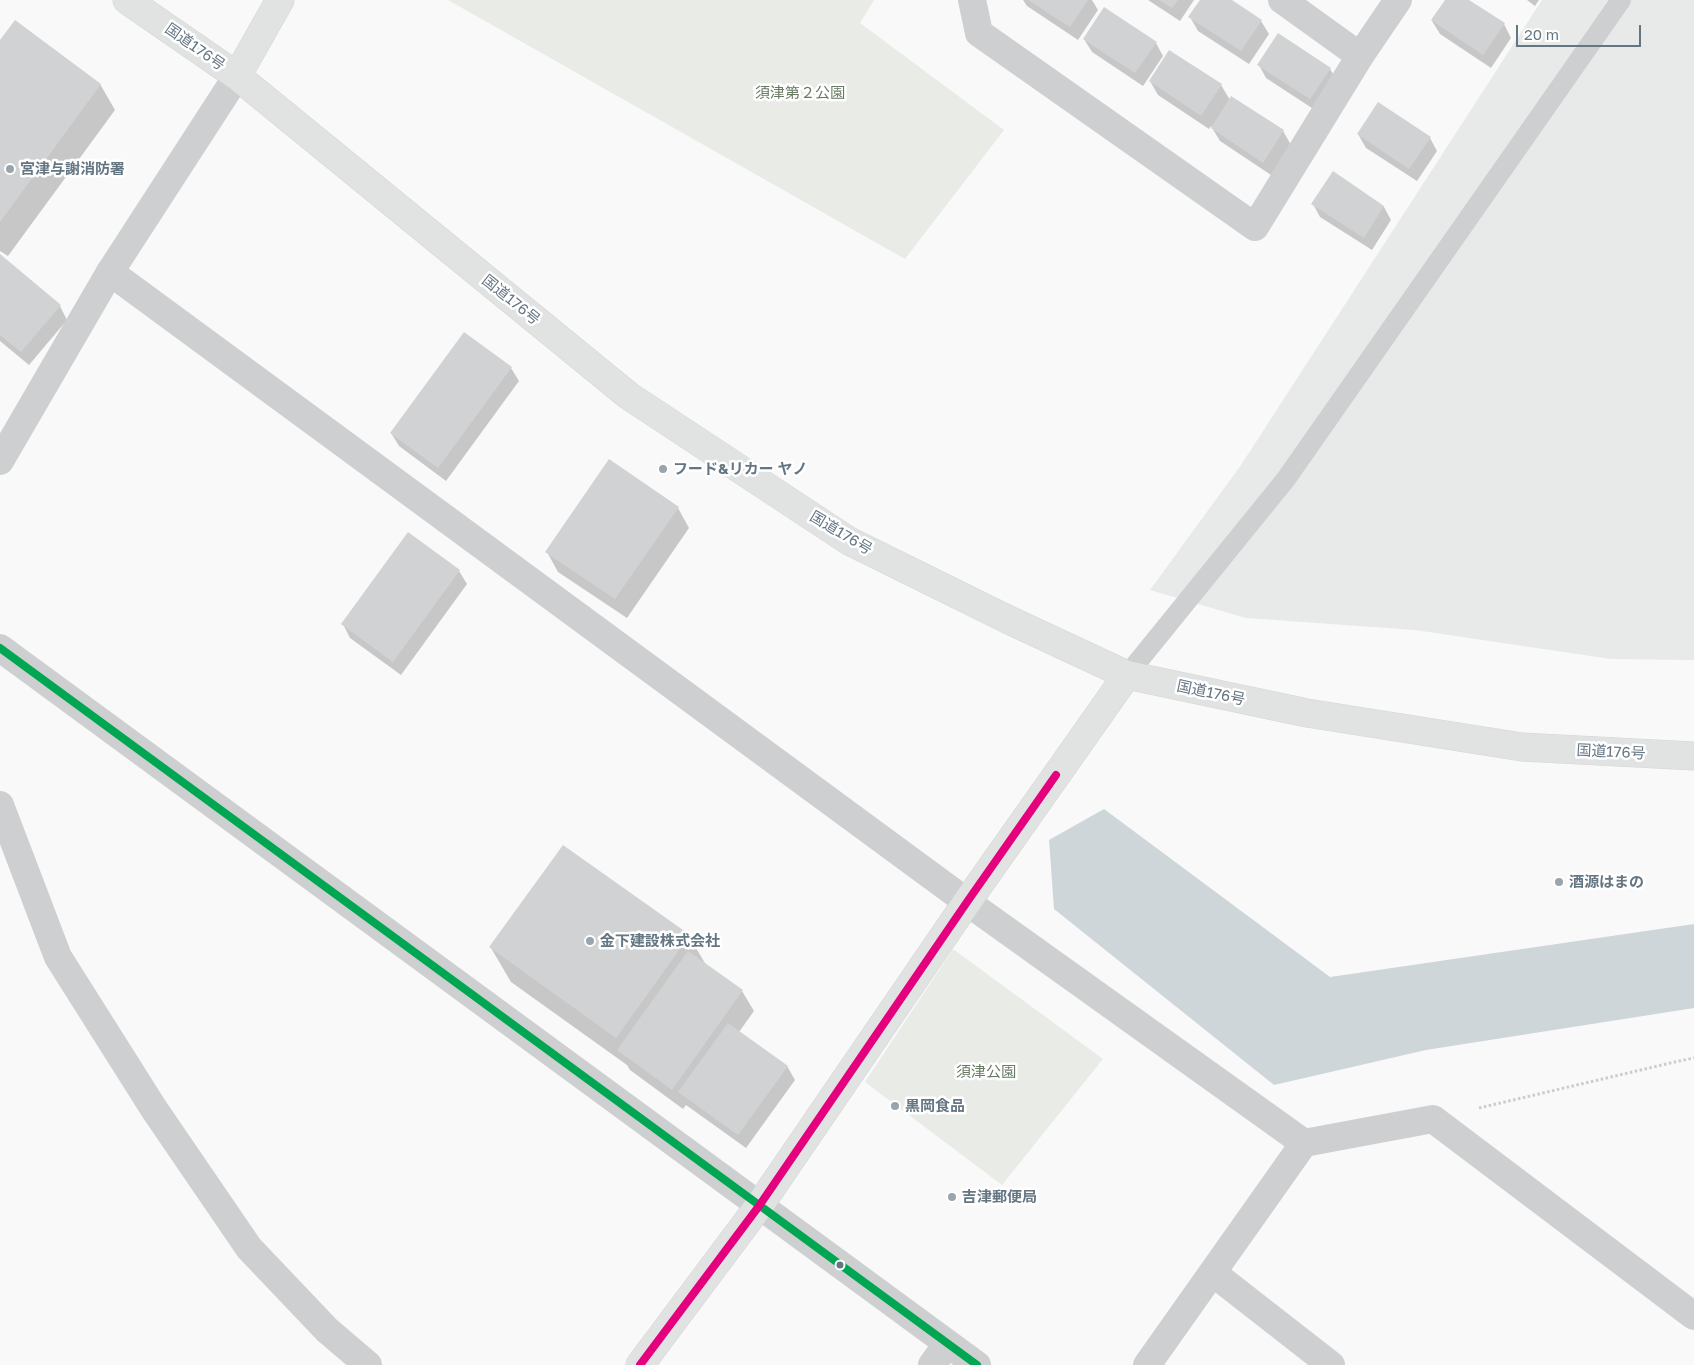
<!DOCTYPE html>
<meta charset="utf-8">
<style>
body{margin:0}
#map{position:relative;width:1694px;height:1365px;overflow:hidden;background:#f9f9f9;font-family:"Golos Text",sans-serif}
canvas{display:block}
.scale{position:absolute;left:1516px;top:25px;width:125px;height:22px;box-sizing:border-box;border:2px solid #657683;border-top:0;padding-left:6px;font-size:15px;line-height:18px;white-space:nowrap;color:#657683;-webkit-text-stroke:4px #fff;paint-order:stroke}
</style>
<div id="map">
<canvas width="1694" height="1365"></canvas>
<div class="scale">20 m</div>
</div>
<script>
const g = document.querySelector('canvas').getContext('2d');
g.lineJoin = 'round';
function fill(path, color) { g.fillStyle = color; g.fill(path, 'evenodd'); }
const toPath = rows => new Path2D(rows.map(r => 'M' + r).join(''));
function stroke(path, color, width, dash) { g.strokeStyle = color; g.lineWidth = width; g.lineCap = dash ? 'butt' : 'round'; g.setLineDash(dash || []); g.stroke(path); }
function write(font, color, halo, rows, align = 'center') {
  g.font = font + ' "Golos Text","Noto Sans JP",sans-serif'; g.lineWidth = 5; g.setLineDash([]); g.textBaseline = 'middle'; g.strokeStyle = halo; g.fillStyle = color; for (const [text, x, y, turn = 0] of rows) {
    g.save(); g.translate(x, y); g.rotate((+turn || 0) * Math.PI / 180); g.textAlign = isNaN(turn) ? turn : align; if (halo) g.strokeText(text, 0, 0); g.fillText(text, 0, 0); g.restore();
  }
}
const built = toPath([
 [1542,0,1694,0,1694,660,1611,659,1415,630,1246,618,1150,590,1241,465]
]);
const green = toPath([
 [448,0,874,0,860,23,1004,130,905,259],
 [953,949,1103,1059,1002,1185,865,1082]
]);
const water = toPath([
 [1104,809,1330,977,1694,924,1694,1008,1426,1050,1274,1085,1054,909,1049,840]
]);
const shadow = toPath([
 [1023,0,1092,0,1098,10,1078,40,1027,6],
 [1148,0,1194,0,1180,21],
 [1201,0,1230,0,1261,21,1269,34,1249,64,1198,31,1190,17],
 [1446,0,1467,0,1504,24,1511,38,1491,68,1440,34,1432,21],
 [1527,0,1539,0,1535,6],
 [1084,39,1156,43,1163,56,1143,86,1092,52],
 [0,42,100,84,115,110,8,256,0,251],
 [1259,65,1330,69,1338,82,1318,112,1266,78],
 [1150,81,1221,85,1230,100,1283,131,1291,145,1271,175,1220,141,1211,126,1209,129,1158,95],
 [1358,134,1430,138,1437,151,1417,181,1366,148],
 [1333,173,1384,207,1391,220,1372,250,1320,217,1313,204],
 [0,256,60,306,67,320,29,365,0,341],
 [511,368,519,381,446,481,399,446,391,433],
 [678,508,689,528,627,618,558,572,547,552],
 [459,571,467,584,401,675,350,638,343,624],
 [689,936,706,965,742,991,754,1011,739,1032,787,1066,795,1080,746,1148,686,1105,683,1109,630,1070,627,1065,511,982,491,948]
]);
const building = toPath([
 [1028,0,1088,0,1070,27],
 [1159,0,1178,0,1172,8],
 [1200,0,1232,0,1262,20,1241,51,1188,17],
 [1445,0,1469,0,1505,23,1483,55,1431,20],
 [1104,7,1157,42,1135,73,1083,39],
 [15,20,101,84,0,222,0,40],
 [1278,33,1331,68,1310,99,1257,65],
 [1169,50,1222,84,1201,116,1149,81],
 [1231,96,1284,130,1263,163,1211,128],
 [1378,102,1431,137,1409,169,1357,134],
 [1333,171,1384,206,1364,238,1311,204],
 [0,254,61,305,21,352,0,335],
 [464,332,512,367,438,468,390,433],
 [609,459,679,507,615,599,545,552],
 [408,532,460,570,393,662,341,624],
 [563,845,690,935,616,1038,489,947],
 [688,951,743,990,672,1090,617,1050],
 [728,1023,788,1066,738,1135,678,1092]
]);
const path = toPath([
 [1479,1108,1679,1061,1694,1058]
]);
const service = toPath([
 [1127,675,1286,479,1621,0]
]);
const minor = toPath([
 [972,0,979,33,1255,227,1360,56,1398,0],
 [1282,0,1360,56],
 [110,272,967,902,1304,1143],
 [0,805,58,957,154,1109,249,1248,327,1330,368,1365],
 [1213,1273,1331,1365],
 [932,1365,947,1344],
 [1147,1365,1304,1143,1433,1119,1694,1316]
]);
const tertiary = toPath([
 [0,461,110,272,237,76],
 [0,648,977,1365]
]);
const secondary = toPath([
 [640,1365,759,1206,967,902,1127,675]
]);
const trunk = toPath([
 [127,0,237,76,629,396,849,541,1009,620,1127,675,1307,713,1522,747,1694,756],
 [237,76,280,0]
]);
const bus1 = toPath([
 [0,648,977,1365]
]);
const bus2 = toPath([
 [640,1365,759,1206,967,902,1056,775]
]);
const markers = [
 [10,169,5,"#99a4ac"],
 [663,469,5,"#99a4ac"],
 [1559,882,5,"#99a4ac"],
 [590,941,5,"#99a4ac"],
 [895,1106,5,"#99a4ac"],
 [952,1197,5,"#99a4ac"],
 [840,1265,4.5,"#657683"]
];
const streetNames = [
 ["国道176号",195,47,35],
 ["国道176号",511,300,39],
 ["国道176号",841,533,31],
 ["国道176号",1211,693,12],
 ["国道176号",1611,752,3]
];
const parkNames = [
 ["須津第２公園",800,93],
 ["須津公園",986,1072]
];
const poiNames = [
 ["宮津与謝消防署",20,169],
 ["フード&リカー ヤノ",673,469],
 ["酒源はまの",1569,882],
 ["金下建設株式会社",600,941],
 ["黒岡食品",905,1106],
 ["吉津郵便局",962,1197]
];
fill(built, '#e8e9e9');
fill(green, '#e8ebe6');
fill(water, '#ced6d9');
fill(shadow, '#0003');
fill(building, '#d0d2d3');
stroke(secondary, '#d5d6d7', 29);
stroke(trunk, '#d5d6d6', 29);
stroke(path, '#cbcccd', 3, [2.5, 2.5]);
stroke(service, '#cecfd0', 20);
stroke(minor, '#cecfd0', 28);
stroke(tertiary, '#cecfd0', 28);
stroke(secondary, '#e1e2e2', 28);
stroke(trunk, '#e1e2e2', 28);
stroke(bus1, '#00a651', 8);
stroke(bus2, '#e5007d', 8);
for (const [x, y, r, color] of markers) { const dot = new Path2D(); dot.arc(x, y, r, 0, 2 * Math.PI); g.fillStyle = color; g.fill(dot); stroke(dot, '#fff', 2); }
write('15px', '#657683', '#fff', streetNames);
write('15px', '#687a64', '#fff', parkNames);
write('bold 15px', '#657683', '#fff', poiNames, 'left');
</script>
